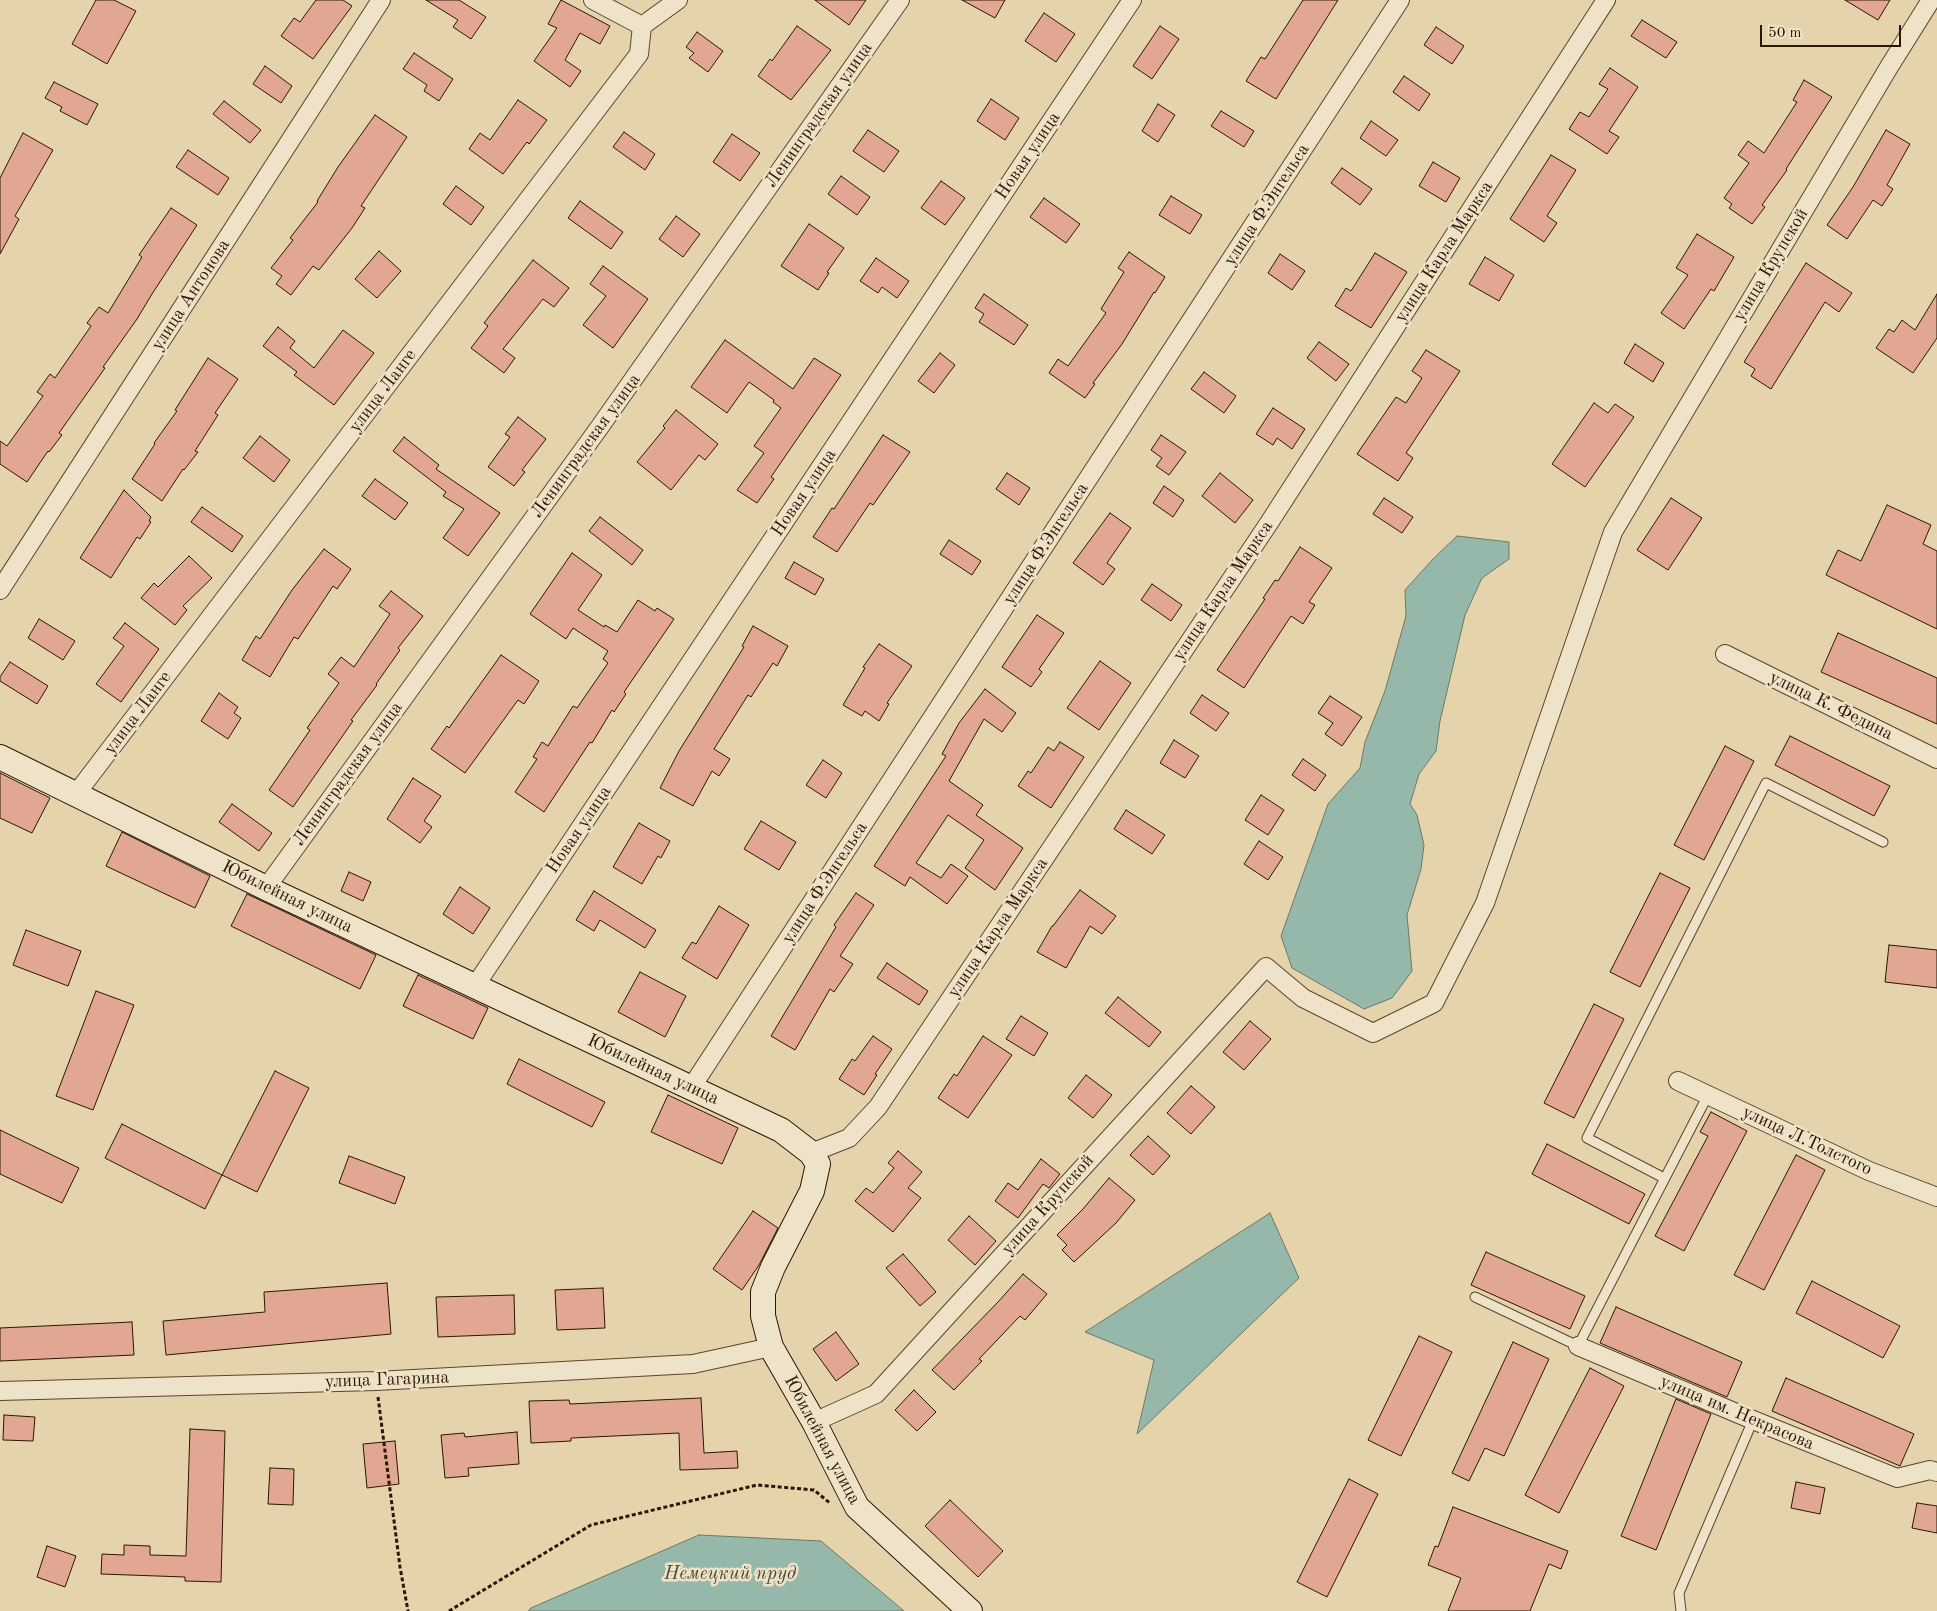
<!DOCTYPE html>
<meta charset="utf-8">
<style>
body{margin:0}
#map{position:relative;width:1937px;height:1611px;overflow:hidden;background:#e5d3ab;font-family:"Old Standard TT",serif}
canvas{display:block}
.scale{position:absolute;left:1760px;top:25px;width:141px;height:22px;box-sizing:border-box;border:2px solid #2c1701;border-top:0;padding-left:6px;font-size:15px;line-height:18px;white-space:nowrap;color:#2c1701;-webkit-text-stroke:4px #eee2c8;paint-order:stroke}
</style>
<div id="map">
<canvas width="1937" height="1611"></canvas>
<div class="scale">50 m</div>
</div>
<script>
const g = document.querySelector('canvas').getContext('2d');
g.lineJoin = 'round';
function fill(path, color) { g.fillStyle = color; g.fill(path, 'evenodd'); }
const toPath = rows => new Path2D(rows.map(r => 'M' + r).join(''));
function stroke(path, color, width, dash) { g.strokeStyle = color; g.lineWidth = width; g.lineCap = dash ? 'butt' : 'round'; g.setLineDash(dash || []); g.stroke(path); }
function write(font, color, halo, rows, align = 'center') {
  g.font = font + ' "Old Standard TT",serif'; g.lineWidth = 5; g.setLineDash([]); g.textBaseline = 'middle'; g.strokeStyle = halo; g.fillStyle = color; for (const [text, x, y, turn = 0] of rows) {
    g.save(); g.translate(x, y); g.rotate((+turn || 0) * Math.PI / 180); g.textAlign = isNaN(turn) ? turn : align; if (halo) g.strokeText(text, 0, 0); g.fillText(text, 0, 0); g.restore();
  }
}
const water = toPath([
 [1457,536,1509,542,1509,559,1482,578,1465,615,1440,721,1436,751,1419,774,1410,804,1417,815,1424,845,1421,869,1407,915,1412,971,1392,998,1364,1009,1292,968,1281,936,1328,804,1360,768,1365,742,1385,691,1406,616,1405,590,1433,559,1457,536],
 [1270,1213,1299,1278,1137,1434,1154,1360,1085,1332,1270,1213],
 [699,1535,821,1541,904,1611,528,1611,531,1608,699,1535]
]);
const building = toPath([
 [96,0,114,0,136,11,107,64,72,44,96,0],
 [316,0,343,0,352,6,313,59,281,36,294,18,300,22,316,0],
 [426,0,459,0,486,17,471,39,453,27,458,20,426,0],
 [561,0,610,26,600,44,580,33,565,60,581,71,570,87,534,61,557,28,548,24,561,0],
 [815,0,866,0,849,25,815,0],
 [962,0,1005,0,995,18,962,0],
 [1303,0,1338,0,1276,99,1246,81,1261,57,1265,59,1303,0],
 [1845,0,1890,0,1878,20,1845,0],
 [1044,13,1075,34,1056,62,1025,41,1044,13],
 [1642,20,1677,42,1666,58,1631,36,1642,20],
 [797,26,831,50,791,100,758,76,770,59,772,61,797,26],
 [1160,26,1179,39,1152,79,1133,66,1160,26],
 [1436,27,1464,46,1452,64,1424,45,1436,27],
 [697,32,723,51,708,72,689,58,694,53,686,47,697,32],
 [414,53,453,79,439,101,424,91,427,85,403,69,414,53],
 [265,66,292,86,281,103,253,84,265,66],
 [1610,68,1638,87,1609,131,1619,137,1607,154,1569,129,1580,112,1589,117,1608,89,1599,84,1610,68],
 [1404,76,1430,94,1419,111,1393,92,1404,76],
 [1804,80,1832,97,1786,169,1787,170,1762,205,1765,207,1752,224,1729,208,1732,204,1724,198,1749,163,1738,155,1748,141,1764,153,1797,102,1793,100,1804,80],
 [54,82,98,104,87,125,60,111,62,107,45,98,54,82],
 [991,99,1019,118,1005,140,977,121,991,99],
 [518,100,547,120,529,144,527,142,503,174,469,149,480,133,490,140,518,100],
 [224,101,261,130,250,143,213,114,224,101],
 [1158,104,1175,115,1158,142,1142,131,1158,104],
 [1221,111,1254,131,1244,147,1211,126,1221,111],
 [375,115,407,137,361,206,365,208,352,228,319,270,313,266,291,295,276,284,282,276,271,268,293,240,290,238,318,202,317,201,338,167,375,115],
 [1371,121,1398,140,1386,156,1360,138,1371,121],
 [868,130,899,151,884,172,853,151,868,130],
 [1886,130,1910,144,1887,185,1893,189,1882,206,1873,200,1847,239,1827,225,1853,187,1886,130],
 [624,132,655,154,645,170,613,147,624,132],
 [23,133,53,150,15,216,19,219,0,254,0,178,23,133],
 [732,134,760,153,740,181,713,162,732,134],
 [188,150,229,178,218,195,176,167,188,150],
 [1551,155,1576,170,1547,216,1557,223,1544,242,1510,219,1551,155],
 [1433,162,1460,178,1446,202,1419,186,1433,162],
 [1342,168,1372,189,1360,205,1331,183,1342,168],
 [841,176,870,197,857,215,828,194,841,176],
 [941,181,965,198,945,225,921,208,941,181],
 [456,186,484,207,471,225,443,204,456,186],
 [1171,196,1202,215,1190,234,1159,215,1171,196],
 [1044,198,1080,224,1066,243,1030,217,1044,198],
 [580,201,623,232,611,249,568,218,580,201],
 [171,208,197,225,152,294,137,319,103,367,105,368,59,433,62,435,49,452,48,451,27,482,0,464,0,441,7,446,43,396,37,392,50,374,55,378,91,326,87,323,99,307,108,313,142,257,139,255,171,208],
 [676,216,700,234,683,257,659,239,676,216],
 [809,224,844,248,827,272,829,273,818,290,781,266,809,224],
 [1697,234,1734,257,1714,291,1711,289,1684,329,1661,313,1688,275,1676,268,1697,234],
 [379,251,401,271,377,298,355,279,379,251],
 [1129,252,1165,277,1155,293,1154,292,1122,344,1093,383,1095,384,1085,398,1049,373,1058,359,1068,366,1106,313,1101,309,1124,272,1118,268,1129,252],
 [1375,253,1407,272,1371,328,1335,306,1346,288,1351,291,1375,253],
 [1280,254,1305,271,1292,290,1268,273,1280,254],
 [1485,257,1514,275,1499,301,1469,284,1485,257],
 [876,258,909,281,897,298,882,287,878,293,860,281,876,258],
 [533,260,569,288,554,307,543,299,503,349,515,358,504,373,471,348,488,326,484,323,533,260],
 [1806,263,1852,293,1839,312,1825,302,1771,389,1751,376,1755,369,1744,362,1806,263],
 [603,266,648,299,613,348,583,325,606,296,590,284,603,266],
 [984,294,1028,325,1014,345,979,322,984,314,975,308,984,294],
 [1937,294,1937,338,1913,373,1876,348,1889,329,1894,332,1902,320,1915,330,1937,294],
 [278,327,295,341,290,348,314,368,343,330,374,353,334,405,294,375,297,372,263,346,278,327],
 [725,340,793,389,814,358,841,375,771,477,774,479,757,503,737,490,764,453,754,446,781,408,773,402,774,400,749,382,727,413,691,387,725,340],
 [1319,342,1349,364,1336,381,1307,358,1319,342],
 [1635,344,1664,363,1653,382,1624,363,1635,344],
 [1426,350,1460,371,1406,453,1413,458,1398,481,1357,454,1396,397,1406,403,1422,378,1412,371,1426,350],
 [940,353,955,365,934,393,918,381,940,353],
 [208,358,238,379,215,413,218,415,195,451,198,452,184,470,183,469,162,501,132,479,155,444,154,443,177,411,175,410,208,358],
 [1204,372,1236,396,1224,413,1191,389,1204,372],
 [1594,403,1608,413,1615,404,1634,417,1585,487,1552,464,1594,403],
 [1273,408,1305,429,1292,449,1277,438,1273,445,1256,434,1273,408],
 [676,410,718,444,705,460,699,455,671,490,637,462,665,428,663,426,676,410],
 [518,417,546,439,522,470,525,472,514,486,488,467,510,437,505,434,518,417],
 [883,435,910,452,873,505,870,503,837,552,813,537,832,508,834,509,883,435],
 [1161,435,1186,452,1169,475,1156,466,1162,458,1151,450,1161,435],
 [260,436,290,460,274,482,243,458,260,436],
 [404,437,439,465,436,469,500,513,468,556,443,538,464,509,443,496,446,492,393,451,404,437],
 [1007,473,1030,488,1019,505,996,489,1007,473],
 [1220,473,1253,500,1235,523,1202,496,1220,473],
 [375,479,408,503,395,520,362,496,375,479],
 [1164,486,1184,500,1173,517,1153,503,1164,486],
 [124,490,151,517,149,521,151,522,140,539,137,537,111,578,80,558,124,490],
 [1384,498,1413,517,1402,533,1373,514,1384,498],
 [1671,498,1702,518,1668,570,1637,550,1671,498],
 [1887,505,1931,525,1923,544,1937,551,1937,629,1826,575,1838,550,1861,561,1887,505],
 [202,507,243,536,232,552,191,522,202,507],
 [1110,513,1131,528,1107,563,1115,569,1103,585,1073,563,1110,513],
 [600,517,643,550,632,565,589,531,600,517],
 [949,540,981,561,972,575,940,554,949,540],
 [1300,547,1332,568,1309,602,1315,605,1303,624,1291,616,1244,688,1217,670,1265,599,1263,598,1275,580,1278,581,1300,547],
 [324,549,351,569,337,589,333,586,298,639,294,637,270,677,242,660,256,636,260,639,292,590,324,549],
 [572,553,602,575,578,610,604,627,605,625,617,632,638,600,655,611,657,608,674,619,624,692,626,694,614,712,612,710,592,743,590,742,544,812,515,792,537,759,533,757,542,742,548,746,573,706,577,708,608,663,603,659,608,651,573,628,566,639,530,614,572,553],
 [189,556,212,578,183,606,187,610,175,625,141,598,154,583,158,587,189,556],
 [794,562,824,579,815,595,785,578,794,562],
 [1152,584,1182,605,1171,621,1141,600,1152,584],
 [391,591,423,616,398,648,400,650,376,684,377,685,351,720,353,721,293,807,269,790,310,730,307,728,339,683,328,674,341,657,354,667,390,614,379,606,391,591],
 [1037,615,1064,633,1039,669,1042,672,1031,687,1002,667,1037,615],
 [39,619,75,641,63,660,28,638,39,619],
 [125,623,159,649,121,702,96,684,124,646,113,638,125,623],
 [753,626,788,646,777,666,773,663,751,697,748,695,714,749,730,759,719,776,712,771,693,806,660,788,679,751,744,647,742,646,753,626],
 [1838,633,1937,678,1937,724,1821,672,1838,633],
 [879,644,912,666,887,703,889,704,879,721,865,711,862,716,843,705,865,668,863,667,879,644],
 [501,655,539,681,524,704,518,700,465,773,431,749,447,726,449,728,501,655],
 [1100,661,1131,683,1099,730,1067,708,1100,661],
 [10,662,48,686,37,704,0,681,0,677,10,662],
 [985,689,1016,713,1002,732,984,719,949,781,983,805,976,815,1023,848,995,890,965,868,984,840,948,815,916,863,941,878,951,864,968,876,947,904,910,877,905,886,874,866,946,756,942,754,959,723,985,689],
 [219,693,238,707,234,713,241,718,228,739,201,721,219,693],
 [1202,695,1229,713,1216,731,1190,713,1202,695],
 [1330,696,1362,717,1342,746,1325,734,1333,723,1318,713,1330,696],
 [1790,736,1890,786,1874,816,1775,765,1790,736],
 [1174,740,1199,756,1185,778,1160,763,1174,740],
 [1060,742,1084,757,1051,808,1018,786,1028,771,1031,773,1048,747,1054,751,1060,742],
 [1725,746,1754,761,1704,860,1674,845,1725,746],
 [1303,759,1326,775,1315,791,1292,775,1303,759],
 [823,760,842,773,826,798,806,785,823,760],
 [0,773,50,798,32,833,0,818,0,773],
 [413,778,441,796,424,821,432,827,420,843,387,819,413,778],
 [1261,795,1284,810,1268,835,1245,820,1261,795],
 [232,804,272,833,259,851,219,822,232,804],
 [1126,810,1165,835,1152,854,1114,829,1126,810],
 [761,821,796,842,779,870,744,849,761,821],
 [639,823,670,841,661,858,658,856,642,884,613,867,639,823],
 [122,832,210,876,195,908,106,866,122,832],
 [1259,841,1283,857,1268,880,1244,864,1259,841],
 [349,872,371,882,363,901,341,891,349,872],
 [1660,873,1690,888,1640,987,1610,972,1660,873],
 [460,887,490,908,473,934,443,914,460,887],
 [1080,890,1116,916,1102,934,1090,926,1066,968,1037,952,1052,926,1053,926,1080,890],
 [594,891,656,930,645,948,600,920,594,931,576,920,594,891],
 [856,893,874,905,840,956,853,964,834,992,830,989,795,1050,771,1036,836,927,834,925,856,893],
 [247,894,376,955,360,989,231,926,247,894],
 [719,906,749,925,717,979,682,958,692,942,696,944,719,906],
 [26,930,81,951,68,986,13,965,26,930],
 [1889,945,1937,950,1937,988,1885,982,1889,945],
 [887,963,928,991,919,1005,877,978,887,963],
 [640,972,686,996,665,1037,618,1012,640,972],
 [418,975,488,1008,473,1039,403,1006,418,975],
 [96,991,134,1005,93,1110,56,1096,96,991],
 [1118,997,1161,1032,1149,1047,1105,1013,1118,997],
 [1594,1004,1624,1019,1574,1118,1544,1103,1594,1004],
 [1021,1016,1048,1033,1034,1056,1006,1039,1021,1016],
 [1250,1021,1271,1039,1244,1070,1223,1052,1250,1021],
 [873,1036,892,1049,875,1074,877,1075,864,1095,839,1079,852,1059,855,1061,873,1036],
 [983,1036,1012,1055,968,1118,938,1098,954,1074,957,1076,983,1036],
 [519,1059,605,1102,592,1127,507,1084,519,1059],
 [275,1071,309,1088,257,1192,222,1175,275,1071],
 [1086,1075,1112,1095,1093,1118,1068,1098,1086,1075],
 [1191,1086,1215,1107,1191,1134,1167,1113,1191,1086],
 [668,1095,738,1128,722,1164,651,1132,668,1095],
 [1711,1112,1747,1131,1684,1251,1655,1236,1708,1136,1700,1132,1711,1112],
 [122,1124,222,1175,205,1209,105,1158,122,1124],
 [0,1130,79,1168,62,1203,0,1174,0,1130],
 [1148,1136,1170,1156,1153,1175,1130,1155,1148,1136],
 [1547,1144,1645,1194,1629,1224,1532,1174,1547,1144],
 [898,1151,922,1172,908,1188,921,1198,893,1232,855,1201,866,1188,873,1193,894,1168,888,1163,898,1151],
 [1796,1155,1825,1170,1764,1290,1734,1275,1796,1155],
 [349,1156,405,1177,395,1204,339,1183,349,1156],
 [1041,1159,1060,1174,1049,1188,1043,1184,1018,1218,995,1201,1008,1183,1018,1190,1041,1159],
 [1109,1178,1135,1200,1116,1223,1074,1262,1062,1250,1067,1245,1057,1235,1083,1209,1109,1178],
 [753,1211,778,1228,759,1265,742,1290,713,1269,753,1211],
 [969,1216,996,1241,975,1265,948,1240,969,1216],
 [1486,1252,1585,1296,1570,1329,1471,1285,1486,1252],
 [903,1254,936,1292,920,1306,886,1268,903,1254],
 [1023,1274,1047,1294,1025,1320,1020,1316,979,1359,982,1361,954,1390,932,1370,998,1302,1023,1274],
 [1812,1281,1900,1326,1883,1358,1796,1313,1812,1281],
 [387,1283,391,1334,166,1355,163,1321,265,1312,264,1292,387,1283],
 [603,1288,605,1328,557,1330,555,1290,603,1288],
 [514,1295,515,1334,438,1337,436,1297,514,1295],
 [1616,1307,1742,1362,1727,1397,1600,1343,1616,1307],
 [132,1322,134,1355,0,1361,0,1328,132,1322],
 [836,1332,859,1364,836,1381,813,1349,836,1332],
 [1419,1336,1452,1352,1401,1456,1368,1440,1419,1336],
 [1513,1342,1549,1359,1504,1456,1485,1448,1469,1481,1452,1473,1513,1342],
 [1590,1368,1624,1386,1559,1513,1525,1495,1590,1368],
 [1786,1378,1914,1434,1900,1466,1772,1411,1786,1378],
 [914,1390,936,1412,917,1431,895,1410,914,1390],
 [701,1398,704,1453,737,1451,738,1468,680,1470,679,1433,571,1438,571,1441,531,1443,529,1401,569,1400,570,1404,701,1398],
 [1676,1399,1711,1414,1656,1550,1621,1536,1676,1399],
 [4,1415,35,1417,33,1441,3,1440,4,1415],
 [190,1429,225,1431,221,1582,185,1581,185,1577,101,1574,102,1554,124,1555,124,1545,150,1546,150,1555,186,1556,190,1429],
 [517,1432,519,1464,468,1468,469,1476,445,1478,441,1435,464,1433,465,1437,517,1432],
 [395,1441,399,1484,367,1488,363,1444,395,1441],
 [270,1468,294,1469,293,1505,268,1504,270,1468],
 [1349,1479,1378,1494,1327,1597,1297,1582,1349,1479],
 [1796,1482,1825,1488,1820,1514,1791,1508,1796,1482],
 [950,1500,1003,1551,978,1577,925,1526,950,1500],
 [1917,1503,1937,1506,1937,1533,1912,1528,1917,1503],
 [1453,1507,1568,1551,1561,1569,1549,1564,1530,1611,1448,1611,1461,1578,1428,1565,1435,1546,1438,1547,1453,1507],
 [47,1546,76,1556,65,1587,37,1577,47,1546]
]);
const path = toPath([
 [378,1397,400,1567,408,1611],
 [449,1611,591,1525,757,1485,814,1490,831,1504]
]);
const lane = toPath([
 [1664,1178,1587,1138,1766,783,1883,842],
 [1475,1297,1578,1346,1708,1095],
 [1681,1611,1679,1593,1753,1420]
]);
const street = toPath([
 [642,26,678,0],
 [0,590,381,0],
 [1725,654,1937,759],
 [76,794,639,54,642,26,593,0],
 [266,888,599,428,900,0],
 [475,986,1132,0],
 [1678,1081,1869,1171,1937,1197],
 [691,1088,1400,0],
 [811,1153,849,1138,878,1107,1269,523,1606,0],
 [1578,1346,1753,1420,1897,1478,1930,1470,1937,1472],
 [0,1391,376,1381,693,1364,771,1347],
 [814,1422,876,1394,1266,967,1303,998,1373,1033,1434,1003,1485,903,1613,532,1889,67,1931,0]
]);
const secondary = toPath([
 [0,757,266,888,781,1130,811,1153,818,1164,812,1191,773,1267,763,1292,763,1316,771,1347,814,1422,857,1507,970,1611]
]);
const streetNames = [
 ["Ленинградская улица",819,115,-55],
 ["Новая улица",1028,156,-56],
 ["улица Ф.Энгельса",1267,205,-57],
 ["улица Карла Маркса",1444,252,-57],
 ["улица Крупской",1771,265,-59],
 ["улица Антонова",191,295,-57],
 ["улица Ланге",383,391,-53],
 ["Ленинградская улица",586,446,-54],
 ["Новая улица",804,493,-56],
 ["улица Ф.Энгельса",1046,544,-57],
 ["улица Карла Маркса",1223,591,-56],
 ["улица К. Федина",1831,706,26],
 ["улица Ланге",138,713,-53],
 ["Ленинградская улица",348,774,-54],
 ["Новая улица",579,830,-56],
 ["улица Ф.Энгельса",825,883,-57],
 ["Юбилейная улица",287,897,26],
 ["улица Карла Маркса",998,928,-56],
 ["Юбилейная улица",653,1070,25],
 ["улица Л.Толстого",1807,1141,25],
 ["улица Крупской",1048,1205,-48],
 ["улица Гагарина",387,1380,-2],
 ["улица им. Некрасова",1737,1413,23],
 ["Юбилейная улица",822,1440,62]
];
const waterNames = [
 ["Немецкий пруд",730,1574]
];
fill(water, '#96b8aa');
stroke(water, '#6c7866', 1);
fill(building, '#e1a793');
stroke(building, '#2c1701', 1);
stroke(lane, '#5a462c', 11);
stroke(street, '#5a462c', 20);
stroke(secondary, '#2c1701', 26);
stroke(path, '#2c1701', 3, [4, 2.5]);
stroke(lane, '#eee2c8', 9);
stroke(street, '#eee2c8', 18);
stroke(secondary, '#eee2c8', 24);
write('18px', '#2c1701', '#eee2c8', streetNames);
write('italic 19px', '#4c4734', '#eee2c8', waterNames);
</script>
